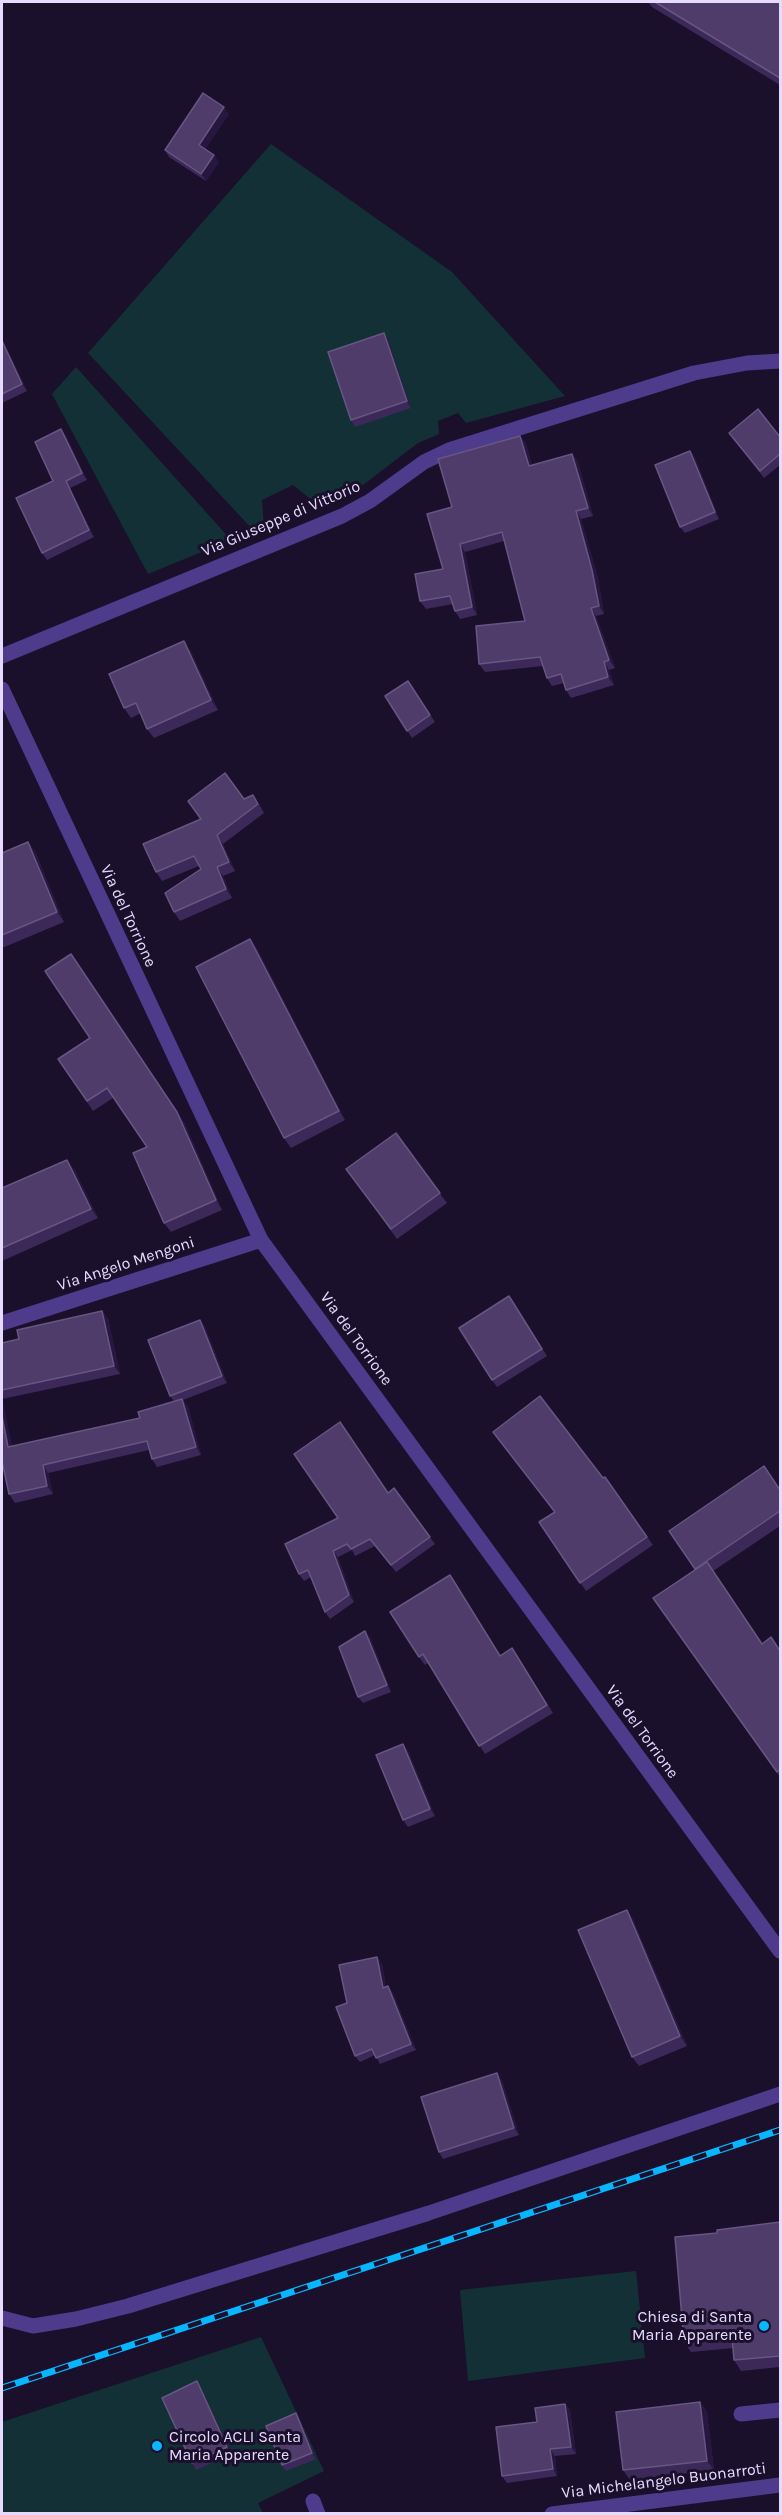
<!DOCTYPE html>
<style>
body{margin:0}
#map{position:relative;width:782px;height:2515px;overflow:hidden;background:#1a102c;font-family:Karla,sans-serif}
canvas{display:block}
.frame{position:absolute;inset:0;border:3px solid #e6dbff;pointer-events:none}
</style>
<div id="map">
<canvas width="782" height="2515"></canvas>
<div class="frame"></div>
</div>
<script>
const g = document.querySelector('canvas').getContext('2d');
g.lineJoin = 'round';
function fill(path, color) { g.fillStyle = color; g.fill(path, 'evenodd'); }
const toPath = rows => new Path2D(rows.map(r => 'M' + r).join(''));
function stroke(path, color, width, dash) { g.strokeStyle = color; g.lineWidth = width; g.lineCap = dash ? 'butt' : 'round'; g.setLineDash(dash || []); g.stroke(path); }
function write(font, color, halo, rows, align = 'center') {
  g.font = font + ' Karla,sans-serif'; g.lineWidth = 6; g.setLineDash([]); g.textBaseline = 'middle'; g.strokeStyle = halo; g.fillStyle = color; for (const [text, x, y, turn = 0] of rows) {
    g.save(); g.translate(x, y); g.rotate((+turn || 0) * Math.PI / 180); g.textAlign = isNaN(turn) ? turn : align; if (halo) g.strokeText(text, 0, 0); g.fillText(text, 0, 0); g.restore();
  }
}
const green = toPath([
 [271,144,452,272,565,396,466,423,458,413,438,421,439,434,418,443,363,485,313,501,293,485,262,500,264,527,254,531,88,353],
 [76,367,231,540,148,574,52,394],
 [636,2271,645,2358,468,2381,460,2290],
 [261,2337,324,2471,258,2503,263,2513,2,2513,2,2422]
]);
const service = toPath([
 [2,2318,33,2326,76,2319,128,2306,426,2214],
 [741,2414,780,2410],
 [313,2501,318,2514]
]);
const minor = toPath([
 [2,656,342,516,370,501,424,462,449,450,694,373,747,363,780,361],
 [2,689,261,1240,780,1951],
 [2,1323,261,1240],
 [426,2214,780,2094],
 [552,2514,780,2485]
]);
const rail = toPath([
 [2,2388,780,2130]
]);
const wall = toPath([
 [648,2,780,2,780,85,652,7],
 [229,114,205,149,219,162,206,181,169,157,165,150],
 [2,338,27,391,2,403],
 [388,340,411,408,355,427,351,420],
 [61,429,66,436,87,480,70,488,94,537,47,560,42,553],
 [729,433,780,437,780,465,764,478],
 [520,436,526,444,532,466,572,454,578,462,593,516,581,519,598,578,604,614,596,616,615,668,609,670,614,685,571,698,566,690,564,683,552,686,547,678,543,666,485,672,479,664,525,621,504,541,465,552,477,615,460,619,455,611,453,604,426,609,420,601,443,569,452,507],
 [690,451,695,458,719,519,685,533,680,527],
 [190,650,218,710,154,738,147,729,141,713,131,718,124,708],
 [408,681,435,722,412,738,385,696],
 [244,799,259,804,264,813,223,844,235,871,223,876,232,898,180,921,174,912,201,869,199,866,162,881,156,872],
 [35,851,64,922,2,948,2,853],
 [250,939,257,949,345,1120,291,1148,284,1138],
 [58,1059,184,1122,222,1210,171,1232,164,1223,147,1147,113,1098,93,1111],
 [396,1133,447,1203,397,1239,346,1169],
 [74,1169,98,1218,2,1261,2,1188],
 [514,1303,547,1356,497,1387,492,1380],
 [102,1311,108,1319,120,1374,2,1399,12,1447,140,1418,174,1401,170,1396,200,1320,205,1327,227,1383,183,1400,188,1407,201,1455,157,1467,152,1459,149,1450,48,1473,53,1494,15,1503,9,1494,3,1467,2,1467,2,1343,19,1339],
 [493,1432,603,1478,605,1477,653,1545,586,1591,539,1522,554,1512],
 [394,1488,435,1544,396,1572,375,1546,355,1556,352,1550,338,1557,354,1602,330,1619,325,1612,311,1577,304,1581,299,1574,338,1518,388,1493],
 [780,1490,780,1526,713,1571,762,1644,780,1651,780,1777,653,1598,695,1569],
 [456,1584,500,1655,512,1648,553,1713,485,1754,428,1663,425,1665,419,1657],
 [370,1637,391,1692,363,1703,358,1697],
 [403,1744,408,1751,435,1816,408,1827,403,1820],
 [627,1910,633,1920,687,2046,639,2066,632,2057],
 [382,1964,386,1987,393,1993,416,2050,380,2064,375,2055,360,2062,355,2056,347,2003],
 [502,2080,519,2135,443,2159,439,2152],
 [780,2224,780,2367,741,2371,734,2360,733,2348,691,2352,684,2342],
 [201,2388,232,2454,196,2470,192,2463],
 [700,2402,707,2412,714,2470,630,2480,623,2470],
 [565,2404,570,2410,576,2454,555,2456,557,2476,507,2483,502,2476,537,2422],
 [300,2420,316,2459,286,2471,282,2465]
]);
const shadedWall = toPath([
 [224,107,229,114,203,152,199,145],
 [214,155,219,162,206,181,201,174],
 [384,333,388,340,411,408,407,401],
 [2,338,27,391,22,384,2,341],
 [61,429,66,436,87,480,82,473],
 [520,436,526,444,534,474,529,466],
 [690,451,695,458,719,519,715,512],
 [572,454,578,462,593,516,588,508],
 [66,481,70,488,94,537,89,530],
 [576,511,581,519,598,578,604,614,599,606],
 [460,544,465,552,477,615,472,607],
 [591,608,596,616,615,668,609,660],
 [184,641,190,650,218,710,211,700],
 [604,662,609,670,614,685,608,677],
 [217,835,223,844,235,871,229,862],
 [28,842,35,851,64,922,57,912],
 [217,867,223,876,232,898,226,889],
 [250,939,257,949,345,1120,339,1111],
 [71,954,184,1122,222,1210,216,1200],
 [67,1160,74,1169,98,1218,91,1209],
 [102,1311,108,1319,120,1374,114,1366],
 [200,1320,205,1327,227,1383,222,1376],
 [2,1399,14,1455,8,1447,2,1416],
 [182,1399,188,1407,201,1455,196,1447],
 [43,1465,48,1473,53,1494,47,1486],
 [333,1551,338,1557,354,1602,349,1595],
 [365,1631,370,1637,391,1692,387,1685],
 [403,1744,408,1751,435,1816,430,1809],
 [627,1910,633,1920,687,2046,680,2036],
 [377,1957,382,1964,388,1995,383,1988],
 [388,1986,393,1993,416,2050,411,2044],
 [497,2073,502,2080,519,2135,514,2128],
 [197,2381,201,2388,232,2454,227,2447],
 [700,2402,707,2412,714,2470,707,2461],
 [565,2404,570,2410,576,2454,571,2447],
 [296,2413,300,2420,316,2459,312,2453],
 [550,2449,555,2456,557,2476,553,2469]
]);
const building = toPath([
 [655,2,780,2,780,78,655,2],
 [203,93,224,107,199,145,214,155,201,174,165,150,203,93],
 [384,333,407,401,351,420,328,352,384,333],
 [2,341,22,384,2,394,2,341],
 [758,409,780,437,780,454,760,471,729,433,758,409],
 [61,429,82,473,66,481,89,530,42,553,16,498,53,481,35,442,61,429],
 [520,436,529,466,572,454,588,508,576,511,592,570,599,606,591,608,609,660,604,662,608,677,566,690,561,674,547,678,540,657,479,664,476,626,525,621,502,532,460,544,472,607,455,611,450,596,420,601,415,574,443,569,427,514,452,507,438,459,520,436],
 [690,451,715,512,680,527,655,465,690,451],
 [184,641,211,700,147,729,136,703,124,708,109,674,184,641],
 [408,681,430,715,407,731,385,696,408,681],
 [225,773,244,799,253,795,258,804,217,835,229,862,217,867,226,889,174,912,165,893,201,869,194,856,156,872,143,844,201,819,188,801,225,773],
 [28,842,57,912,2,935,2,853,28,842],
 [250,939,339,1111,284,1138,196,967,250,939],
 [71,954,177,1112,216,1200,164,1223,133,1153,147,1147,107,1088,87,1101,58,1059,90,1038,45,971,71,954],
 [396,1133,440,1193,391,1229,346,1169,396,1133],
 [67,1160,91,1209,2,1248,2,1188,67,1160],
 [509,1296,542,1349,492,1380,459,1328,509,1296],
 [102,1311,114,1366,2,1390,2,1343,19,1339,17,1330,102,1311],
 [200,1320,222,1376,170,1396,148,1340,200,1320],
 [540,1396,603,1478,605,1477,647,1537,580,1583,539,1522,555,1512,493,1432,540,1396],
 [182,1399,196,1447,152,1459,147,1441,43,1465,47,1486,9,1494,2,1461,2,1416,8,1447,140,1418,138,1412,182,1399],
 [340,1422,388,1493,394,1488,430,1537,391,1565,370,1539,351,1549,347,1544,333,1551,349,1595,325,1612,308,1570,299,1574,285,1544,338,1518,294,1454,340,1422],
 [764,1466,780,1490,780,1511,695,1569,669,1531,764,1466],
 [707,1562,762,1644,771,1637,780,1651,780,1769,777,1772,653,1598,707,1562],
 [450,1575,500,1656,512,1648,547,1705,479,1746,423,1654,419,1657,390,1612,450,1575],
 [365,1631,387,1685,358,1697,339,1647,365,1631],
 [403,1744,430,1809,403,1820,376,1755,403,1744],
 [627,1910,680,2036,632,2057,578,1930,627,1910],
 [377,1957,383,1988,388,1986,411,2044,376,2058,372,2049,355,2056,336,2007,347,2003,339,1965,377,1957],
 [497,2073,514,2128,439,2152,421,2097,497,2073],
 [780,2222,780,2356,734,2360,732,2337,684,2342,675,2237,717,2233,717,2230,780,2222],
 [197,2381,227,2447,192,2463,162,2398,197,2381],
 [700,2402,707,2461,623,2470,616,2412,700,2402],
 [565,2404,571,2447,550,2449,553,2469,502,2476,496,2427,537,2422,535,2408,565,2404],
 [296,2413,312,2453,282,2465,266,2426,296,2413]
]);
const markers = [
 [764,2326,6,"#07b6ff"],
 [157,2446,6,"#07b6ff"]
];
const streetNames = [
 ["Via Giuseppe di Vittorio",281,519,-23],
 ["Via del Torrione",128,916,65],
 ["Via Angelo Mengoni",126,1264,-18],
 ["Via del Torrione",356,1339,54],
 ["Via del Torrione",642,1732,54],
 ["Via Michelangelo Buonarroti",664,2481,-7]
];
const poiNames = [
 ["Chiesa di Santa",752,2317],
 ["Maria Apparente",752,2335],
 ["Circolo ACLI Santa",169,2437,"left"],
 ["Maria Apparente",169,2455,"left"]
];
fill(green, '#133036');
stroke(service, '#4d3b8c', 15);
stroke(minor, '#4d3b8c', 15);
stroke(rail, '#07b6ff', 7);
stroke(rail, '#1a102c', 4.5, [14]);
fill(wall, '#3d2959');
fill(shadedWall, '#271740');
fill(building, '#4f3c6b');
stroke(building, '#675582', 1.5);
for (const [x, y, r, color] of markers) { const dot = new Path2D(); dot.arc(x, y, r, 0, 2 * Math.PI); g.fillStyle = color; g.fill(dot); stroke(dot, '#1a102c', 2); }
write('16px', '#e6dbff', '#1a102c', streetNames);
write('16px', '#e6dbff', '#1a102c', poiNames, 'right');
</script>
